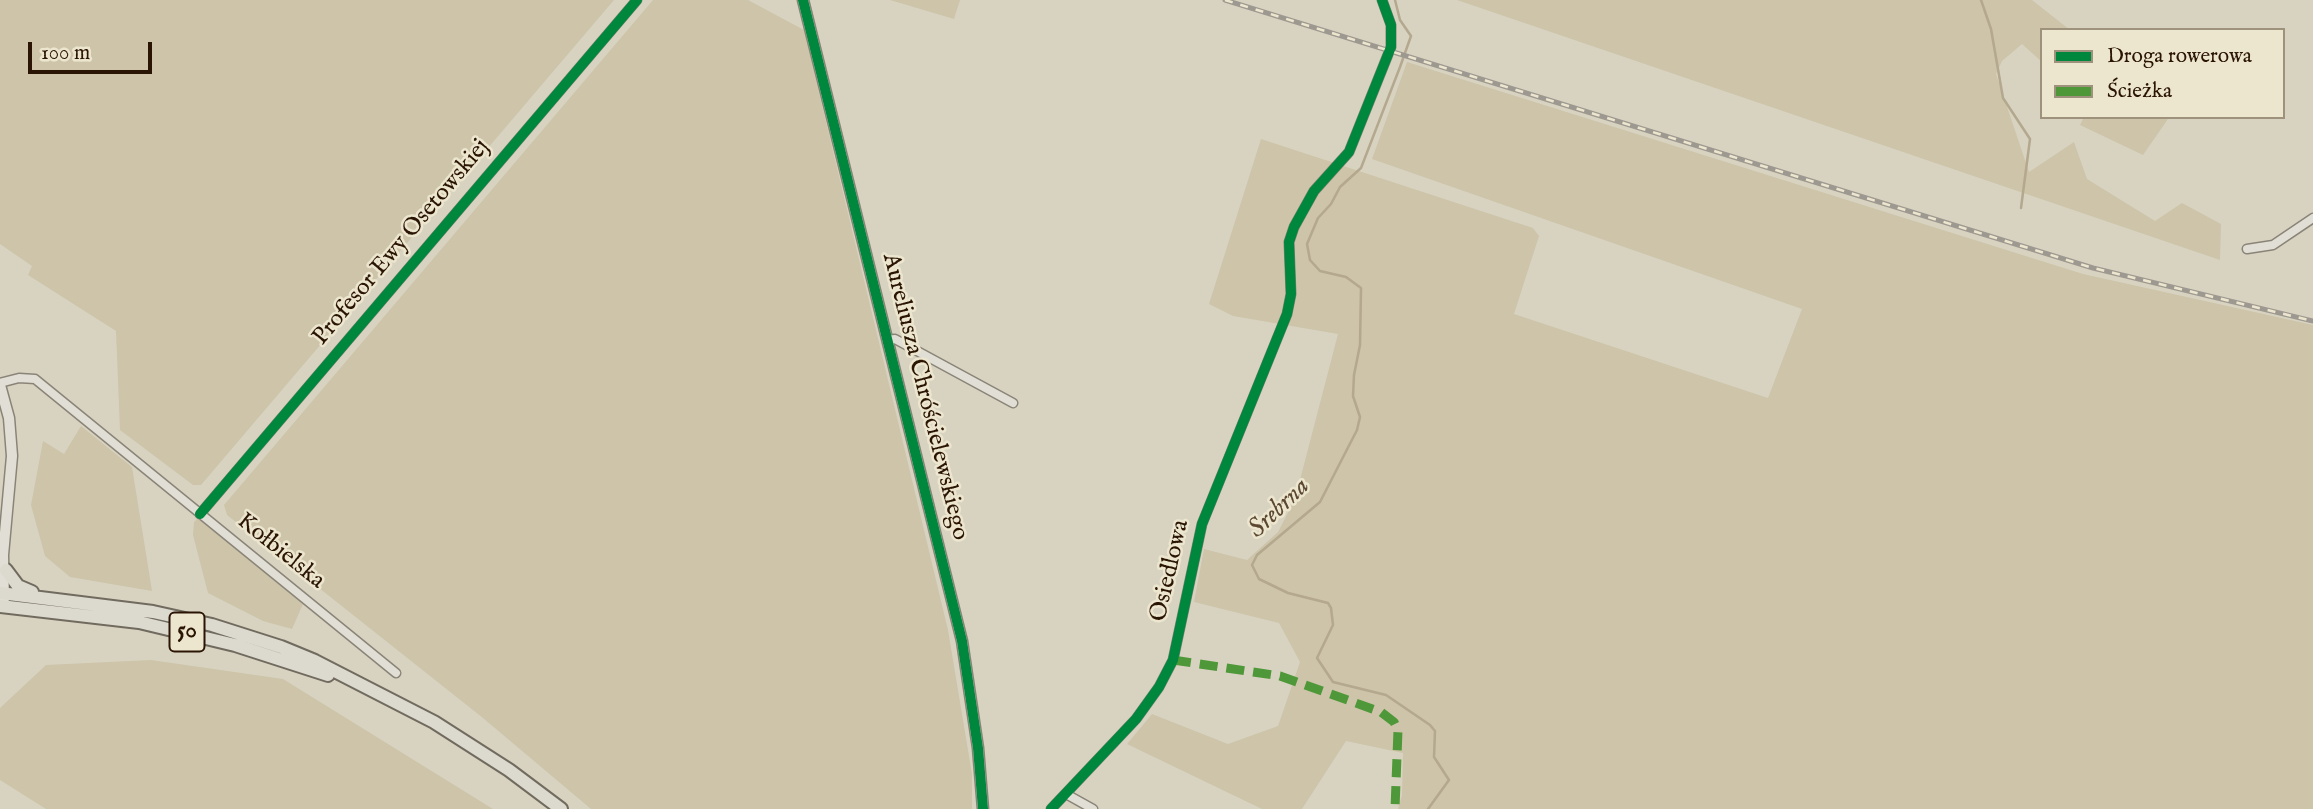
<!DOCTYPE html>
<meta charset="utf-8">
<style>
body{margin:0}
#map{position:relative;width:2313px;height:809px;overflow:hidden;background:#d8d3c0;font-family:"IM FELL English",serif}
canvas{display:block}
.legend{position:absolute;left:2040px;top:28px;width:245px;height:91px;box-sizing:border-box;background:#ede6cf;border:2px solid #9f927d;margin:0;padding:9px 12px;list-style:none;font-size:21px;color:#2a1403}
.legend li{display:flex;align-items:center;gap:14px;height:35px}
.legend b{width:35px;border:2px solid #9f927d}
.scale{position:absolute;left:28px;top:42px;width:124px;height:32px;box-sizing:border-box;border:4px solid #2a1403;border-top:0;padding-left:9px;font-size:21px;line-height:24px;white-space:nowrap;color:#2a1403;-webkit-text-stroke:5px #ede6cf;paint-order:stroke}
</style>
<div id="map">
<canvas width="2313" height="809"></canvas>
<ul class="legend">
<li><b style="height:9px;background:#00873e"></b>Droga rowerowa</li>
<li><b style="height:9px;background:#4f9839"></b>Ścieżka</li>
</ul>
<div class="scale">100 m</div>
</div>
<script>
const g = document.querySelector('canvas').getContext('2d');
g.lineJoin = 'round';
function fill(path, color) { g.fillStyle = color; g.fill(path, 'evenodd'); }
const toPath = rows => new Path2D(rows.map(r => 'M' + r).join(''));
function stroke(path, color, width, dash) { g.strokeStyle = color; g.lineWidth = width; g.lineCap = dash ? 'butt' : 'round'; g.setLineDash(dash || []); g.stroke(path); }
function write(font, color, halo, rows, align = 'center') {
  g.font = font + ' "IM FELL English",serif'; g.lineWidth = 5; g.setLineDash([]); g.textBaseline = 'middle'; g.strokeStyle = halo; g.fillStyle = color; for (const [text, x, y, turn = 0] of rows) {
    g.save(); g.translate(x, y); g.rotate((+turn || 0) * Math.PI / 180); g.textAlign = isNaN(turn) ? turn : align; if (halo) g.strokeText(text, 0, 0); g.fillText(text, 0, 0); g.restore();
  }
}
const green = toPath([
 [0,0,614,0,201,485,193,485,120,430,116,331,28,275,32,266,0,244],
 [653,0,748,0,804,30,948,630,972,774,972,809,591,809,483,718,227,515,224,505],
 [890,0,960,0,954,19],
 [1457,0,2032,0,2070,30,2042,30,2042,62,2022,44,2002,61,1996,74,2029,172,2074,142,2087,179,2155,221,2182,203,2221,224,2220,260],
 [1407,62,2083,274,2313,325,2313,809,1398,809,1402,795,1403,753,1346,741,1302,809,1262,809,1127,744,1152,714,1228,744,1278,726,1300,662,1279,623,1194,602,1204,549,1247,560,1278,532,1295,499,1338,334,1233,316,1209,304,1261,139,1533,228,1539,236,1514,314,1768,398,1802,309,1372,159],
 [2084,117,2167,117,2168,119,2143,155,2080,125],
 [81,426,132,467,152,591,70,577,45,556,31,505,43,441,64,454],
 [198,518,303,604,292,629,263,621,208,593,193,535,194,522],
 [151,660,283,679,493,809,46,809,0,780,0,708,46,665]
]);
const stream = toPath([
 [1395,0,1400,20,1411,36,1400,67,1361,168,1340,187,1331,204,1318,218,1307,244,1310,260,1320,271,1346,277,1361,288,1360,345,1354,375,1353,396,1360,417,1357,430,1320,502,1257,555,1252,565,1259,579,1288,593,1328,603,1331,608,1333,625,1317,658,1333,682,1386,695,1430,725,1435,731,1434,757,1449,780,1428,809],
 [1981,0,1991,29,2003,98,2030,139,2021,208]
]);
const minor = toPath([
 [2247,249,2273,245,2313,218],
 [887,340,895,339,1013,403],
 [0,383,19,378,35,379,396,673],
 [200,514,637,0],
 [1066,794,1093,809],
 [1051,809,1136,719,1159,687,1173,660,1202,524,1287,314,1291,294,1289,242,1294,227,1314,191,1349,152,1391,47,1391,25,1382,0]
]);
const tertiary = toPath([
 [803,0,962,641,978,748,983,809],
 [0,385,9,418,12,456,3,555,4,599]
]);
const primary = toPath([
 [6,570,18,586,32,592],
 [0,593,153,612,212,625,281,647,315,661,434,722,509,770,561,809],
 [0,606,139,622,235,645,328,675]
]);
const rail = toPath([
 [1225,0,2093,268,2313,321]
]);
const quiet = toPath([
 [1173,660,1280,676,1381,712,1394,722,1398,730,1395,809]
]);
const cycleway = toPath([
 [803,0,962,641,978,748,983,809],
 [200,514,637,0],
 [1051,809,1136,719,1159,687,1173,660,1202,524,1287,314,1291,294,1289,242,1294,227,1314,191,1349,152,1391,47,1391,25,1382,0]
]);
const shields = [
 [187,632,35]
];
const shieldNames = [
 ["50",187,632]
];
const streetNames = [
 ["Profesor Ewy Osetowskiej",402,243,-50],
 ["Aureliusza Chróścielewskiego",924,397,76],
 ["Kołbielska",280,552,39],
 ["Osiedlowa",1171,571,-77]
];
const waterNames = [
 ["Srebrna",1280,509,-44]
];
fill(green, '#cdc4a9');
stroke(stream, '#b4a88e', 2.5);
stroke(minor, '#8a8478', 11);
stroke(tertiary, '#8a8478', 13);
stroke(primary, '#716b5f', 16);
stroke(minor, '#e1dfd5', 8);
stroke(tertiary, '#e1dfd5', 10);
stroke(primary, '#dcd9ce', 12);
stroke(rail, '#9e9990', 5);
stroke(rail, '#ede6cf', 2.5, [8]);
stroke(quiet, '#4f9839', 9, [18, 9]);
stroke(cycleway, '#00873e', 10);
for (const [x, y, w] of shields) { const box = new Path2D(); box.roundRect(x - w / 2, y - 19.5, w, 39, 5); g.fillStyle = '#ede6cf'; g.fill(box); stroke(box, '#2a1403', 2); }
write('bold 23px', '#2a1403', null, shieldNames);
write('24px', '#2a1403', '#ede6cf', streetNames);
write('italic 26px', '#5b4832', '#ede6cf', waterNames);
</script>
